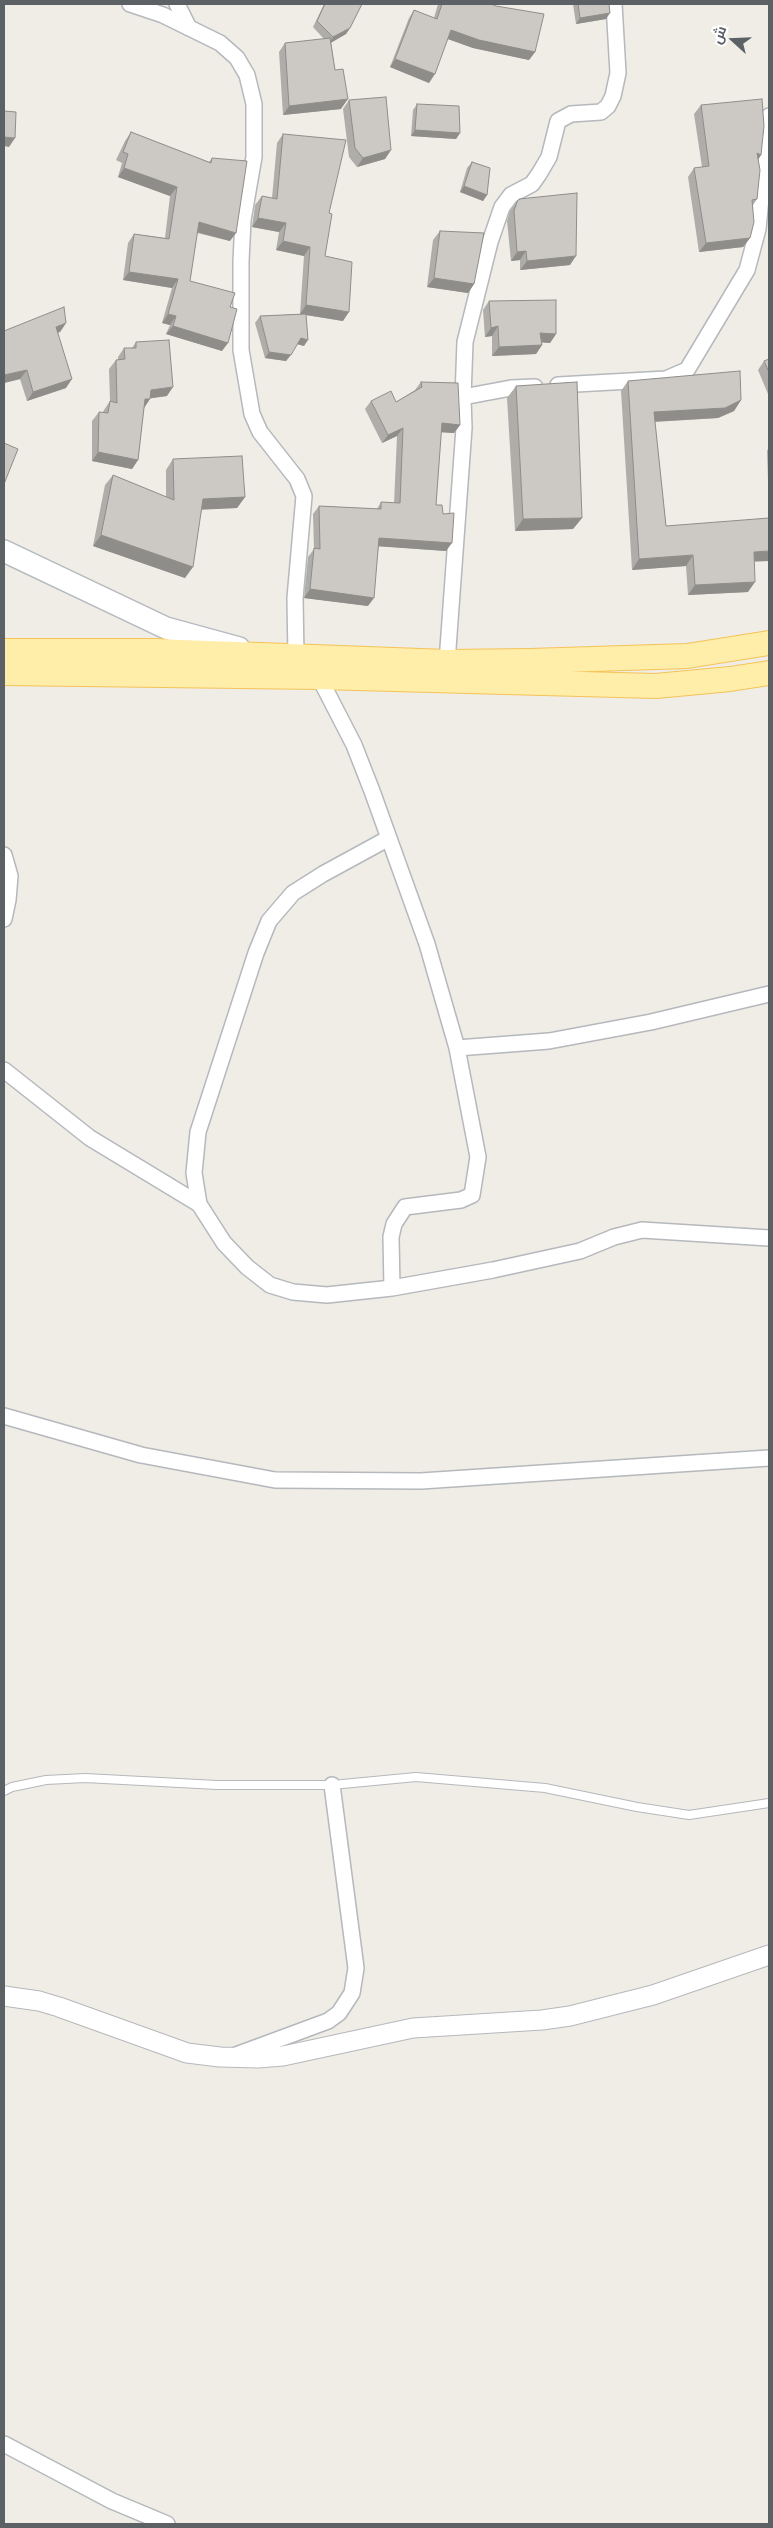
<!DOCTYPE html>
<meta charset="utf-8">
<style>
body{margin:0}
#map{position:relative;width:773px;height:2528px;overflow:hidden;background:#efede5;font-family:"Golos Text",Cairo,sans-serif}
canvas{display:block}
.frame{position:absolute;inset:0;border:5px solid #5c6165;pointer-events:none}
.north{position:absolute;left:708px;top:15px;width:50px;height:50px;-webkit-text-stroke:4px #fff;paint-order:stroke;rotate:290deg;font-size:14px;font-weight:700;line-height:20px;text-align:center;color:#5c6165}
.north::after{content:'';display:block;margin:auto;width:18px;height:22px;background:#5c6165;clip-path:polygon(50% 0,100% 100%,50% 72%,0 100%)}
</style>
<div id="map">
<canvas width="773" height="2528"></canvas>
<div class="frame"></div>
<div class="north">ش</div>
</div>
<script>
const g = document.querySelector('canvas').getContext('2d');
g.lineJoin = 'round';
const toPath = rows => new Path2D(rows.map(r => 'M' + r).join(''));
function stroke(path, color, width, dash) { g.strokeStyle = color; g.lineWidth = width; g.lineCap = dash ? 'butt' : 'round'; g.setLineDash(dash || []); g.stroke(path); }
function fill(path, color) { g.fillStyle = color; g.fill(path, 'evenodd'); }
const service = toPath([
 [4,1791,12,1787,46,1780,85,1778,217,1785,332,1785,416,1777,545,1788,637,1807,689,1815,769,1803]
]);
const minor = toPath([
 [130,4,163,15,220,43,237,58,247,75,254,104,254,157,243,220,241,261,241,350,252,414,260,432,297,479,304,496,295,598,296,657],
 [177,4,189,28],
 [558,385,666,379,687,370,747,270,758,229,769,116],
 [463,397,465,342,490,242,502,207,511,195,532,184,539,174,549,157,558,121,571,114,601,112,608,106,613,96,618,73,614,4],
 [447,662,464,428,463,397,511,388,535,387],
 [319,677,354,745,372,791,427,944,457,1048,549,1041,651,1022,769,994],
 [389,838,323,874,293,893,269,921,256,953,198,1132,194,1173,199,1204,224,1243,247,1267,270,1285,293,1292,327,1295,392,1288,493,1270,580,1251,614,1237,642,1230,769,1238],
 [4,855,10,876,8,900,4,919],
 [4,1070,90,1138,199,1204],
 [392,1288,391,1237,394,1224,405,1207,461,1200,472,1195,478,1157,457,1048],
 [4,1416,141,1455,275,1480,421,1481,769,1458],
 [236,2055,328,2021,339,2013,352,1993,356,1968,332,1785],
 [4,2444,112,2501,167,2524]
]);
const tertiary = toPath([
 [4,1996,39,2001,59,2007,187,2053,220,2057,258,2058,283,2056,413,2028,542,2020,570,2016,653,1995,769,1955]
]);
const secondary = toPath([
 [4,551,166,628,239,648]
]);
const primary = toPath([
 [4,651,154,651,447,662,530,661,687,656,769,643],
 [4,673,319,677,656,686,730,679,769,673]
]);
const wall = toPath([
 [324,4,362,4,350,28,346,34,331,42,341,109,283,115,279,52,285,43,324,39,313,27],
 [438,4,491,4,535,52,529,60,473,48,448,39,429,83,390,67,409,18,414,10,434,18],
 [573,4,609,4,606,19,576,24],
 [349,100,391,150,385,159,357,167,349,157,343,109],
 [417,104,460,133,456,139,411,136,413,110],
 [701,105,761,155,758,160,757,199,753,205,750,238,743,247,699,252,688,177,694,168,702,167,694,114],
 [131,132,209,162,212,158,230,241,197,233,190,281,230,307,222,351,166,334,170,325,162,323,172,288,123,280,128,243,134,234,165,238,170,196,118,177,122,163,116,160,125,141],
 [283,134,329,213,325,256,343,321,306,315,304,346,297,344,286,361,265,358,255,323,260,316,300,314,304,256,276,250,279,232,252,227,255,205,262,196,272,198,277,143],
 [472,162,487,195,483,201,460,192,467,168],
 [519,199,570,265,520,270,520,260,511,261,507,221,510,211],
 [440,231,474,284,468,293,427,287,433,240],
 [489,301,556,334,550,343,542,342,542,345,536,354,492,356,492,336,485,337,483,310],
 [66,323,60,332,58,332,66,388,27,401,20,379,4,383],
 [136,342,167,396,150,398,144,408,138,460,132,469,92,461,92,421,99,412,103,412,104,410,110,401,109,369,116,360,118,360,118,357,124,348,132,348],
 [769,359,769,394,768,394,758,370,764,361],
 [628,381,741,400,734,411,718,418,655,422,666,526,754,562,748,592,688,595,686,566,632,570,621,391],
 [421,382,460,425,454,433,441,432,436,505,446,551,379,546,368,606,304,598,308,557,314,549,313,514,319,506,377,509,381,502,394,503,397,436,382,443,365,409,371,401,396,402,415,390],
 [516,386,582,518,573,529,515,531,507,398],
 [769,447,769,509,767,451],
 [173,459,245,497,237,508,202,509,185,578,93,546,105,485,113,475,166,497,166,470]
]);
const shadedWall = toPath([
 [610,13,606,19,576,24,580,18],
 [350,28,346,34,329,44,333,37],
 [451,30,535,52,529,60,473,48,445,38],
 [395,59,435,74,429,83,390,67],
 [348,99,341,109,283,115,289,106],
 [415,130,460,133,456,139,411,136],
 [4,137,15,138,9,147,4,146],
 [391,150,385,159,357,167,363,158],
 [757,153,761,155,755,164],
 [124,168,177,187,170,196,118,177],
 [464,186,487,195,483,201,460,192],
 [258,218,286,223,279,232,252,227],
 [199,222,236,233,230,241,193,231],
 [750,238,743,247,699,252,706,243],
 [283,241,310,247,304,256,276,250],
 [526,251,520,260,511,261,517,252],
 [576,256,570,265,520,270,527,261],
 [129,272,178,279,172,288,123,280],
 [434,278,474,284,468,293,427,287],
 [306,305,349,312,343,321,300,314],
 [168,314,176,316,170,325,162,323],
 [66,323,60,332,50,336,56,327],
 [173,326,228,343,222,351,166,334],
 [498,326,492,336,485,337,491,328],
 [540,333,556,334,550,343,534,342],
 [301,338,308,340,304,346,297,344],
 [542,345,536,354,492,356,499,347],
 [269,352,291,355,286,361,265,358],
 [27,370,20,379,4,383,4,375],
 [72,379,66,388,27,401,33,392],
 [173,387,167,396,146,399,150,399,144,408,138,408,151,390],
 [741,400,734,411,718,418,647,422,654,412],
 [442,423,460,425,454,433,436,432],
 [403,428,397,436,382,443,388,435],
 [98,452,138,460,132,469,92,461],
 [245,497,237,508,196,510,203,499],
 [582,518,573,529,515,531,523,519],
 [101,535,193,567,185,578,93,546],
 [379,538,452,543,446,551,374,546],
 [769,551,769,561,746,562,754,552],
 [693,555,686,566,632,570,639,559],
 [755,582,748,592,688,595,695,585],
 [310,589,374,598,368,606,304,598]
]);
const building = toPath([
 [325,4,362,4,350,28,333,37,317,21,325,4],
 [442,4,491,4,496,6,544,14,535,52,479,40,451,30,435,74,395,59,414,10,437,19,442,4],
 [578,4,609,4,610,13,580,18,578,4],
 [330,38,335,70,343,69,348,99,289,106,285,43,330,38],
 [386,97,391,150,363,158,355,148,349,100,386,97],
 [762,99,764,126,761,155,757,153,760,170,757,199,752,200,754,222,750,238,706,243,694,168,709,166,701,105,762,99],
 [417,104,459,106,460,133,415,130,417,104],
 [4,111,16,112,15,138,4,137,4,111],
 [131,132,211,163,212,158,247,161,236,233,199,222,190,281,235,293,230,307,237,309,228,343,173,326,176,316,168,314,178,279,129,272,134,234,169,239,177,187,124,168,128,154,123,152,131,132],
 [283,134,346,140,329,213,332,214,325,256,352,262,349,312,306,305,310,247,283,241,286,223,258,218,262,196,277,199,283,134],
 [472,162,490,168,487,195,464,186,472,162],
 [577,193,576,256,527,261,526,251,517,252,514,211,517,202,519,199,577,193],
 [440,231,484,233,474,284,434,278,440,231],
 [556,300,556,334,540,333,542,345,499,347,498,326,491,328,489,301,556,300],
 [64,307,66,323,56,327,72,379,33,392,27,370,4,375,4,331,64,307],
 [306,314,308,340,301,338,291,355,269,352,260,316,306,314],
 [169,340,173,387,151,390,150,399,145,399,138,460,98,452,99,412,108,413,110,401,117,403,116,360,125,359,124,348,136,348,136,342,169,340],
 [769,359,769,372,764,361,769,359],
 [740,371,741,400,725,408,654,412,666,526,769,518,769,551,754,552,755,582,695,585,693,555,639,559,628,381,740,371],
 [421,382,458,383,460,425,442,423,436,505,442,505,443,514,454,513,452,543,379,538,374,598,310,589,314,548,320,549,319,506,381,509,381,502,400,503,403,428,388,435,371,401,391,391,396,402,422,387,421,382],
 [577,382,582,518,523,519,516,386,577,382],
 [4,443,18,449,4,484,4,443],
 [242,456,245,497,203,499,193,567,101,535,113,475,174,500,173,459,242,456]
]);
stroke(service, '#b5b8bc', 10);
stroke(minor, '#b5b8bc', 18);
stroke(tertiary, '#b5b8bc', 21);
stroke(secondary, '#b6babf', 24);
stroke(primary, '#f5c358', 26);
stroke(service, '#fff', 8);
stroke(minor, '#fff', 15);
stroke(tertiary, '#fff', 19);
stroke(secondary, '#fff', 21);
stroke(primary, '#fea', 24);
fill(wall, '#afada9');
fill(shadedWall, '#8f8d89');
fill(building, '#ccc9c4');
stroke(building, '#8f8d89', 1);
</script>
